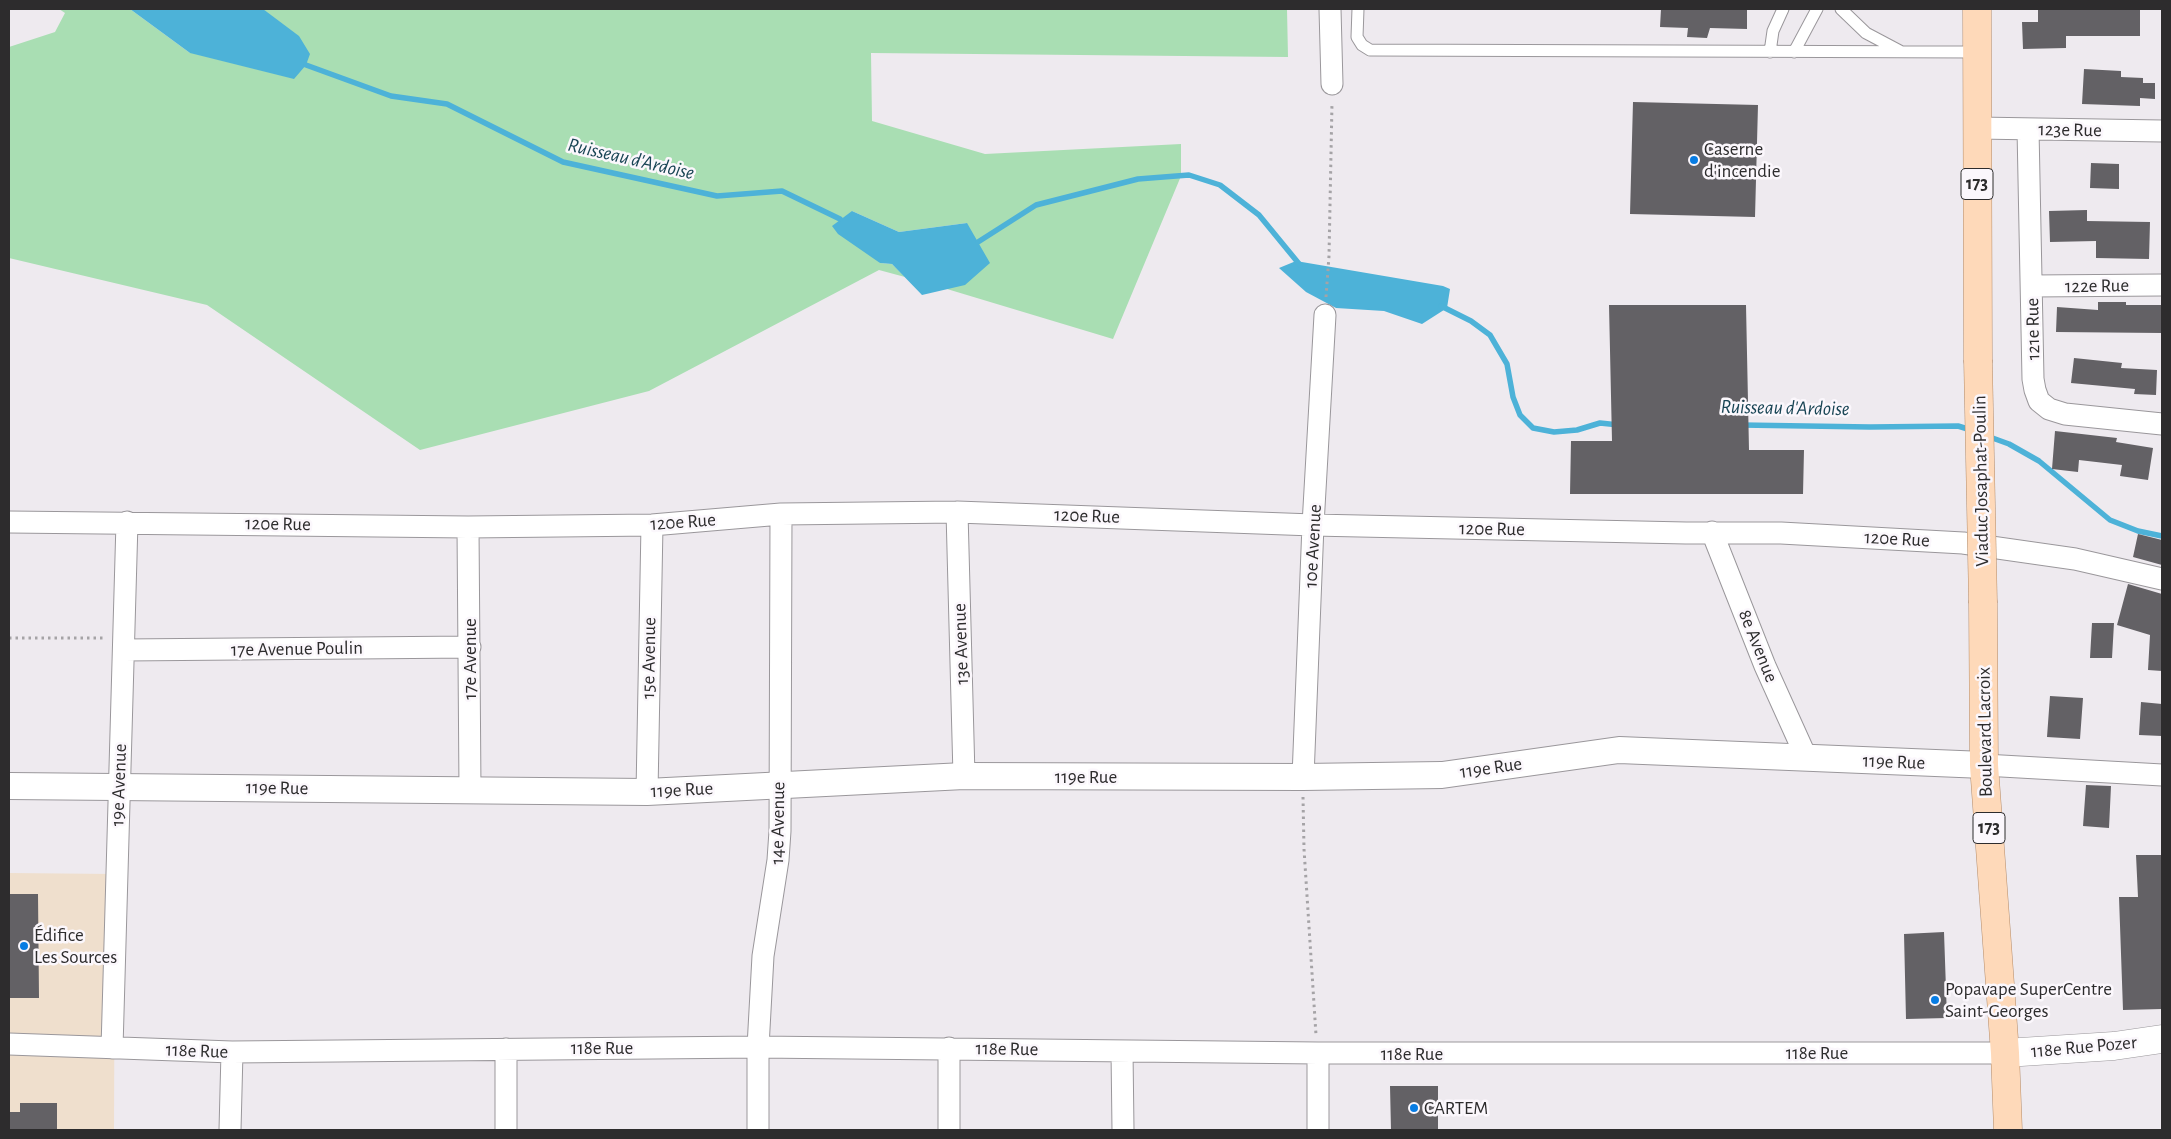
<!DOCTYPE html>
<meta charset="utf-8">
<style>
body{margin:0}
#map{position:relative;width:2171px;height:1139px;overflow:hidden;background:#eeeaef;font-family:"Alegreya Sans",sans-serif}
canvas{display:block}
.frame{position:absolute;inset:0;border:10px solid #2d2c2d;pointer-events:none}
</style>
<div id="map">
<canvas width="2171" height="1139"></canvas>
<div class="frame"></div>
</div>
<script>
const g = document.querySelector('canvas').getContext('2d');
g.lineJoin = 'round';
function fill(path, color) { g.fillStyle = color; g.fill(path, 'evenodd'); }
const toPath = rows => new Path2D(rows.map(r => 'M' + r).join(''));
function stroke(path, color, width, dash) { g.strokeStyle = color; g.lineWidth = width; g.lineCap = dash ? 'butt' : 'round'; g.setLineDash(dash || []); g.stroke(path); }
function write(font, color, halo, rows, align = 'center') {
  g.font = font + ' "Alegreya Sans",sans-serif'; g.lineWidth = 5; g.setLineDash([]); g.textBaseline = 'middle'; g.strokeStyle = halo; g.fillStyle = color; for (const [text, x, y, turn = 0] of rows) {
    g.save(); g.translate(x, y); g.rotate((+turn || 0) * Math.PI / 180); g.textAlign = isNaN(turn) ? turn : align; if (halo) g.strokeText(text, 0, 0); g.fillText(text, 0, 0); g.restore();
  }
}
const education = toPath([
 [9,873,115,874,114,1130,9,1130]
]);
const green = toPath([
 [59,9,130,9,190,53,265,10,263,9,1287,9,1288,57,871,53,872,121,985,154,1181,144,1181,176,1113,339,947,289,967,223,899,232,852,211,880,263,892,264,905,277,879,270,649,391,420,450,207,305,9,258,9,47,55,32,65,13]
]);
const water = toPath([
 [130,9,263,9,299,36,310,54,306,65,294,79,190,53],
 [852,211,899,232,967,223,990,263,965,285,922,295,892,264,880,263,838,234,832,226],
 [1296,261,1443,286,1450,289,1447,308,1422,324,1384,311,1336,308,1306,292,1279,268]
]);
const stream = toPath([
 [306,65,391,96,447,104,563,162,717,196,782,191,840,219],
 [978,242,1036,205,1138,179,1189,175,1220,185,1259,215,1300,265],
 [1441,306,1471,321,1490,335,1507,364,1513,397,1520,415,1533,428,1554,432,1577,430,1600,423,1619,425],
 [1741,425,1870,427,1958,426,1971,430],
 [1987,436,2009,444,2039,461,2110,520,2138,531,2162,536]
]);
const building = toPath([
 [1661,9,1747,9,1747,29,1710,28,1707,38,1687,37,1688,28,1660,27],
 [2038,9,2140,9,2140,36,2066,36,2066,48,2023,49,2022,22,2038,22],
 [2084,69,2121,71,2121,77,2143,78,2143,83,2155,83,2155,99,2140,98,2140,106,2082,104],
 [1633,102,1758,105,1755,217,1630,214],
 [2091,163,2119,164,2119,189,2090,188],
 [2087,210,2087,221,2150,222,2149,259,2096,258,2096,241,2050,242,2049,211],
 [2098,302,2126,302,2126,305,2162,305,2162,333,2056,332,2057,307,2098,310],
 [1609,305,1746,305,1749,450,1804,450,1803,494,1570,494,1571,441,1612,441],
 [2074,358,2122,363,2121,368,2157,370,2156,395,2134,394,2135,389,2071,383],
 [2055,431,2117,438,2116,442,2153,448,2148,480,2120,476,2122,465,2079,460,2078,472,2052,469],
 [2138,534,2162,540,2162,565,2133,557],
 [2128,584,2162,594,2162,671,2148,670,2150,635,2117,625],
 [2092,623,2114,623,2112,658,2090,658],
 [2050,696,2083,698,2080,739,2047,737],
 [2141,702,2162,704,2162,736,2139,735],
 [2086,785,2111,786,2109,828,2083,826],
 [2136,855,2162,855,2162,1009,2123,1010,2119,897,2138,897],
 [9,894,38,894,39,998,9,998],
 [1944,932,1947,1018,1906,1019,1904,934],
 [1390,1086,1438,1086,1438,1130,1391,1130],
 [20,1103,57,1103,57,1130,9,1130,9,1112,20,1112]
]);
const path = toPath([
 [1326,297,1329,256,1332,103],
 [9,638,106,638],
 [1303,797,1304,849,1316,1035]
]);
const service = toPath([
 [1358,9,1357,37,1362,45,1370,50,1977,52],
 [1841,9,1866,33,1900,51],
 [1770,52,1773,31,1783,9],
 [1794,52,1817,9]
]);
const minor = toPath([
 [1330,9,1332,84],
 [1977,128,2162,131],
 [2028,129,2033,379,2035,390,2039,401,2049,409,2065,414,2162,424],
 [2032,286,2162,285],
 [957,512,964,776],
 [9,522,468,527,652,525,781,514,957,512,1313,525,1686,533,1781,533,1963,543,2075,559,2162,579],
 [468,527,470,790],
 [1712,532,1765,666,1807,759],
 [124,650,470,647],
 [1984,765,2162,775],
 [1303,777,1313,525,1325,315],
 [647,792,652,525],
 [9,1044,232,1052,758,1047,1318,1053,2005,1053],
 [112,1048,127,522],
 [506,1049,506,1130],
 [1122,1051,1123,1130],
 [1318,1053,1318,1130],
 [230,1130,232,1052],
 [758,1130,758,1047,763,956,778,860,780,831,781,514],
 [949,1130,949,1048]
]);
const tertiary = toPath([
 [9,786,647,792,964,776,1303,777,1442,775,1619,750,1984,765]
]);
const secondary = toPath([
 [2005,1053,2114,1046,2162,1039]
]);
const primary = toPath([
 [1977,9,1978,360],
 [1983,603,1984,765,2005,1053,2008,1130]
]);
const primaryBridge = toPath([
 [1978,360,1983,603]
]);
const markers = [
 [1694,160,5,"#077ce3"],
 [24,946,5,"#077ce3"],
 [1935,1000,5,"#077ce3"],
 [1414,1108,5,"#077ce3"]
];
const shields = [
 [1977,184,32],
 [1989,828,32]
];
const shieldNames = [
 ["173",1977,184],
 ["173",1989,828]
];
const streetNames = [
 ["123e Rue",2070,130,1],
 ["122e Rue",2097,286,-1],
 ["121e Rue",2033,329,-91],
 ["Viaduc Josaphat-Poulin",1981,481,-91],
 ["120e Rue",1087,516,2],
 ["120e Rue",683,522,-4],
 ["120e Rue",278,524,1],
 ["120e Rue",1492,529,1],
 ["120e Rue",1897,539,3],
 ["10e Avenue",1313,546,-87],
 ["13e Avenue",961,644,-92],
 ["8e Avenue",1758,646,68],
 ["17e Avenue Poulin",297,649,-1],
 ["15e Avenue",649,658,-89],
 ["17e Avenue",470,659,-90],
 ["Boulevard Lacroix",1985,732,-91],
 ["119e Rue",1894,762,2],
 ["119e Rue",1491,768,-8],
 ["119e Rue",1086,777],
 ["19e Avenue",119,785,-88],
 ["119e Rue",277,788,1],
 ["119e Rue",682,790,-3],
 ["14e Avenue",778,823,-89],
 ["118e Rue Pozer",2084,1047,-5],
 ["118e Rue",602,1048],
 ["118e Rue",1007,1049,1],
 ["118e Rue",197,1051,2],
 ["118e Rue",1817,1053],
 ["118e Rue",1412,1054]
];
const poiNames = [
 ["Caserne",1704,149],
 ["d'incendie",1704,171],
 ["Édifice",34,935],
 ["Les Sources",34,957],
 ["Popavape SuperCentre",1945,989],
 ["Saint-Georges",1945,1011],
 ["CARTEM",1424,1108]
];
const waterNames = [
 ["Ruisseau d'Ardoise",631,159,13],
 ["Ruisseau d'Ardoise",1785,408,1]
];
fill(education, '#efdfcd');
fill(green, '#a9deb3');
fill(water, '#4db2d8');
stroke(stream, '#4db2d8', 5.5);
fill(building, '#636165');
stroke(service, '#9a979b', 13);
stroke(minor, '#9a979b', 23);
stroke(tertiary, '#9a979b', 28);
stroke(secondary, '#9a979b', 29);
stroke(primary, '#b48c6a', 29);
stroke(path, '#a5a3a6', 3, [2.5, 4]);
stroke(service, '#fff', 11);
stroke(minor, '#fff', 21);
stroke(tertiary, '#fff', 26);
stroke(secondary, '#fff', 28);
stroke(primary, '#fed9b9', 28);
stroke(primaryBridge, '#b48c6a', 29, []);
stroke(primaryBridge, '#fed9b9', 28);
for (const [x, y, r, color] of markers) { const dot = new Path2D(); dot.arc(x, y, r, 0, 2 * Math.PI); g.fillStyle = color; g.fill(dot); stroke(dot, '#fbf7fc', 2); }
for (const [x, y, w] of shields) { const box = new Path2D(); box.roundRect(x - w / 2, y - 15.5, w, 31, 4); g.fillStyle = '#fbf7fc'; g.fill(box); stroke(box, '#2d2c2d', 1); }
write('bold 18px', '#2d2c2d', null, shieldNames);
write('19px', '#2d2c2d', '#fbf7fc', streetNames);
write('19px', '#2d2c2d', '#fbf7fc', poiNames, 'left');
write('italic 20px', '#184454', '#fbf7fc', waterNames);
</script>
